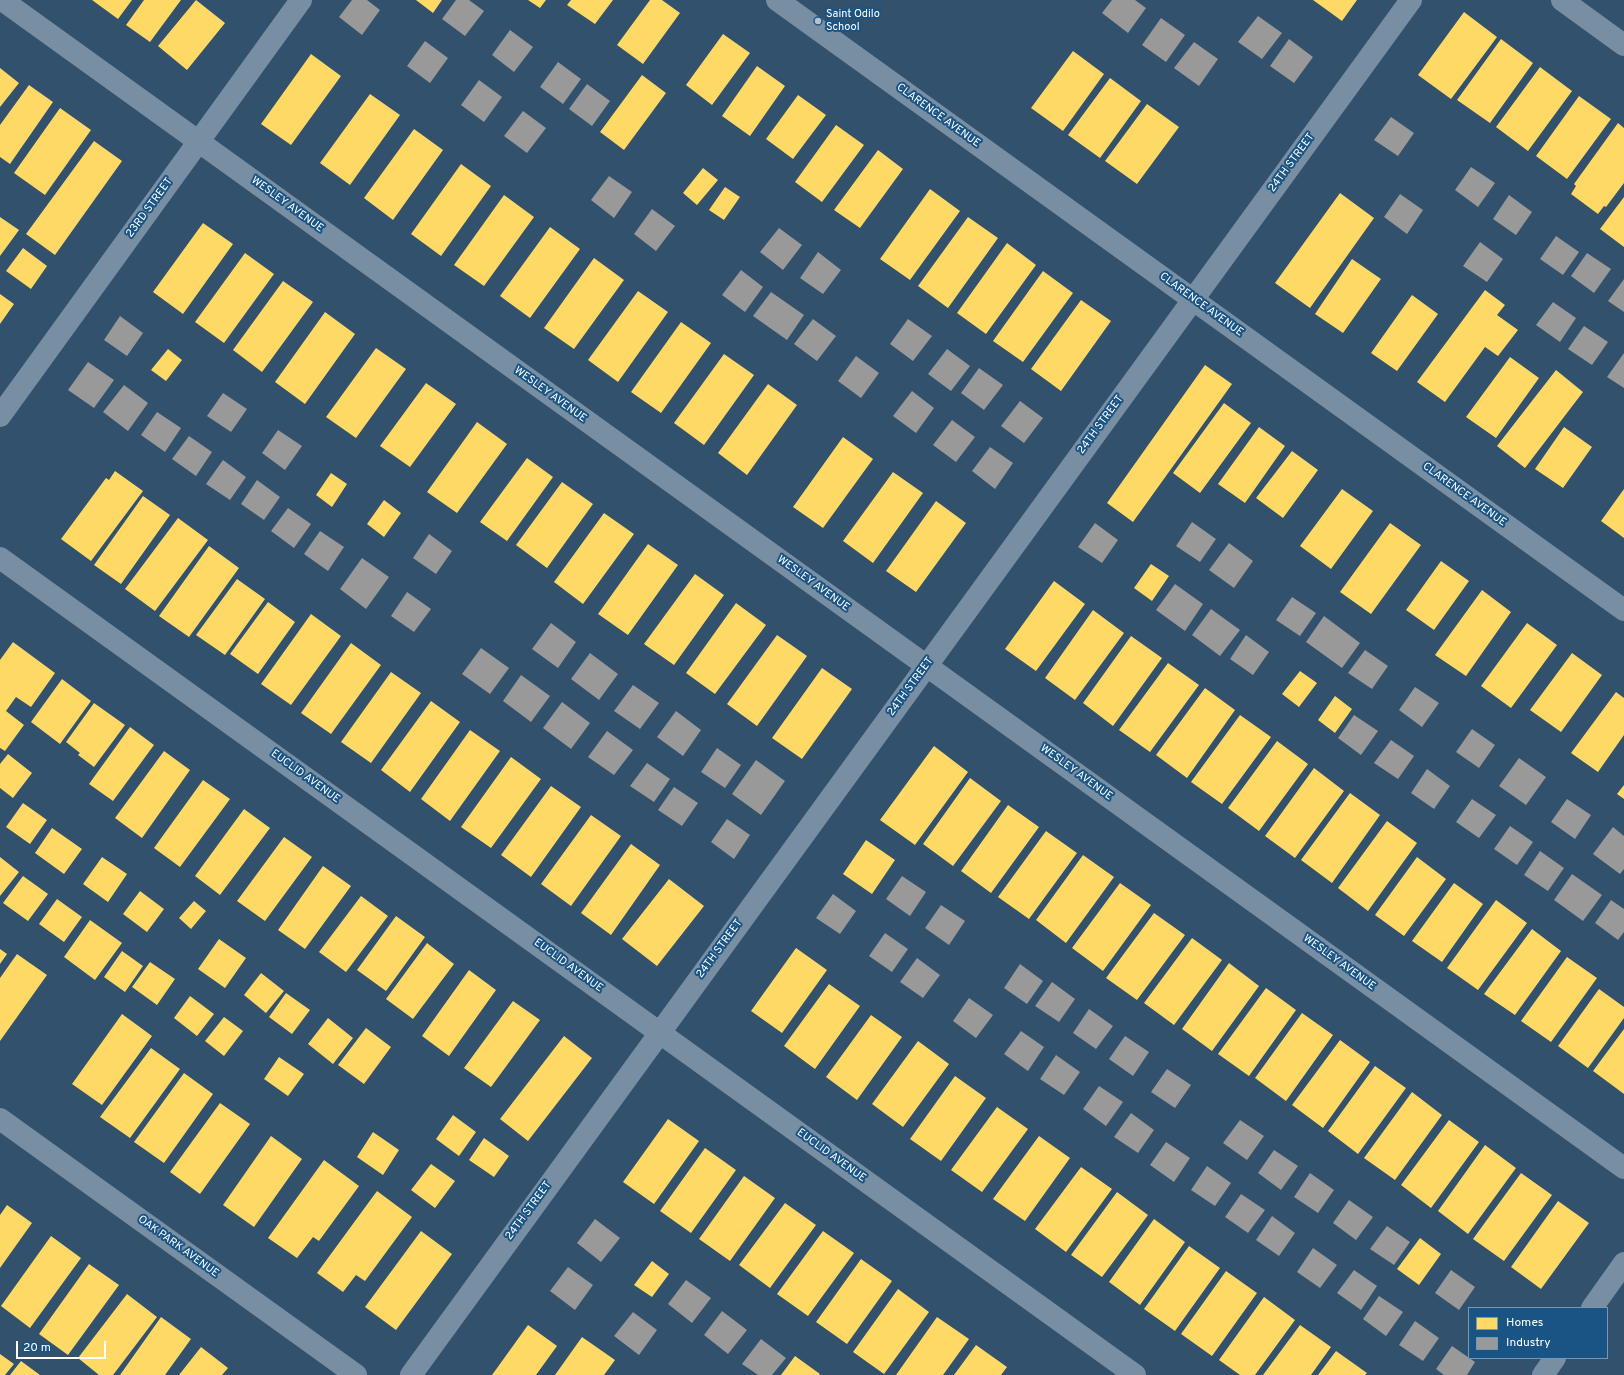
<!DOCTYPE html>
<style>
body{margin:0}
#map{position:relative;width:1624px;height:1375px;overflow:hidden;background:#32516c;font-family:Overpass,sans-serif}
canvas{display:block}
.legend{position:absolute;left:1468px;top:1307px;width:140px;height:52px;box-sizing:border-box;background:#195484;border:1px solid #7598b5;margin:0;padding:5px 7px;list-style:none;font-size:12px;color:#fff}
.legend li{display:flex;align-items:center;gap:8px;height:20px}
.legend b{width:20px;border:1px solid #7598b5}
.scale{position:absolute;left:16px;top:1341px;width:90px;height:18px;box-sizing:border-box;border:2px solid #fff;border-top:0;padding-left:5px;font-size:12px;line-height:14px;white-space:nowrap;color:#fff;-webkit-text-stroke:3px #195484;paint-order:stroke}
</style>
<div id="map">
<canvas width="1624" height="1375"></canvas>
<ul class="legend">
<li><b style="height:11px;background:#ffd966"></b>Homes</li>
<li><b style="height:11px;background:#999"></b>Industry</li>
</ul>
<div class="scale">20 m</div>
</div>
<script>
const g = document.querySelector('canvas').getContext('2d');
g.lineJoin = 'round';
function fill(path, color) { g.fillStyle = color; g.fill(path, 'evenodd'); }
const toPath = rows => new Path2D(rows.map(r => 'M' + r).join(''));
function stroke(path, color, width, dash) { g.strokeStyle = color; g.lineWidth = width; g.lineCap = dash ? 'butt' : 'round'; g.setLineDash(dash || []); g.stroke(path); }
function write(font, color, halo, rows, align = 'center') {
  g.font = font + ' Overpass,sans-serif'; g.lineWidth = 4; g.setLineDash([]); g.textBaseline = 'middle'; g.strokeStyle = halo; g.fillStyle = color; for (const [text, x, y, turn = 0] of rows) {
    g.save(); g.translate(x, y); g.rotate((+turn || 0) * Math.PI / 180); g.textAlign = isNaN(turn) ? turn : align; if (halo) g.strokeText(text, 0, 0); g.fillText(text, 0, 0); g.restore();
  }
}
const homes = toPath([
 [92,0,132,0,118,19],
 [144,0,181,0,150,42,126,25],
 [196,0,225,23,187,70,158,46],
 [416,0,442,0,433,13],
 [528,0,546,0,540,8],
 [571,0,613,0,595,24,567,5],
 [650,0,662,0,680,13,643,64,617,45],
 [1313,0,1357,0,1342,21],
 [1464,12,1497,37,1451,99,1418,75],
 [723,34,750,53,712,105,686,85],
 [1501,39,1533,63,1490,123,1457,100],
 [1073,51,1104,74,1063,131,1031,108],
 [311,54,341,76,291,145,261,124],
 [757,66,785,86,750,136,722,116],
 [1540,67,1572,91,1528,151,1496,127],
 [0,68,19,83,0,107],
 [642,75,666,93,624,150,600,132],
 [1110,78,1141,101,1100,158,1068,135],
 [29,85,53,102,10,164,0,157,0,125],
 [370,94,400,115,350,185,320,163],
 [798,95,826,115,793,159,766,139],
 [1579,96,1611,119,1567,179,1536,156],
 [1147,104,1179,127,1137,184,1105,161],
 [60,108,91,130,45,195,14,173],
 [1618,123,1624,128,1624,183,1606,207,1604,206,1598,214,1571,194,1576,186,1574,184],
 [836,125,864,145,822,202,795,182],
 [414,129,443,150,393,220,364,198],
 [94,141,122,161,55,255,26,234],
 [878,150,903,169,860,228,834,210],
 [461,164,491,186,441,256,411,234],
 [703,168,718,180,697,205,683,193],
 [725,187,740,197,724,220,709,210],
 [930,189,960,211,910,280,880,259],
 [1340,193,1374,218,1310,308,1275,283],
 [504,195,534,217,484,286,454,265],
 [1624,197,1624,247,1600,229],
 [0,217,19,230,0,256],
 [968,217,998,238,948,308,918,286],
 [203,223,233,244,183,314,153,292],
 [550,227,580,249,530,318,500,296],
 [1007,243,1036,265,986,334,957,313],
 [23,248,47,266,31,289,6,271],
 [245,253,274,274,224,343,195,322],
 [594,258,624,280,574,349,544,328],
 [1352,259,1381,279,1343,333,1315,314],
 [1043,271,1073,293,1023,362,993,341],
 [283,281,313,302,262,372,233,350],
 [1485,290,1505,305,1497,315,1518,330,1498,356,1485,347,1445,402,1417,382],
 [638,291,668,312,618,382,588,360],
 [0,294,14,304,0,324],
 [1412,295,1438,314,1397,371,1371,353],
 [1081,300,1111,321,1061,391,1031,369],
 [325,312,355,334,305,404,275,382],
 [681,322,711,343,661,413,631,392],
 [376,348,406,369,356,438,326,417],
 [168,349,182,360,166,381,151,370],
 [724,354,754,375,704,445,674,423],
 [1510,357,1539,378,1496,438,1466,417],
 [1205,365,1232,384,1133,522,1107,503],
 [1556,370,1583,392,1525,468,1497,446],
 [426,383,456,404,410,467,380,446],
 [768,384,797,405,747,475,718,453],
 [1224,403,1251,423,1200,493,1173,473],
 [477,422,507,444,457,513,427,492],
 [1259,427,1285,446,1245,503,1218,484],
 [1564,427,1592,447,1563,488,1535,469],
 [843,437,873,459,823,528,793,507],
 [1292,451,1318,470,1283,518,1256,498],
 [527,458,553,477,507,541,480,522],
 [115,471,143,491,91,561,61,539,106,478,109,480],
 [893,472,923,493,873,563,843,541],
 [331,473,347,484,332,507,316,495],
 [562,482,593,504,547,568,516,545],
 [1342,489,1373,511,1331,569,1300,546],
 [1624,489,1624,538,1601,521],
 [143,496,170,515,121,584,94,565],
 [384,500,401,513,384,537,367,524],
 [936,501,966,523,916,592,886,571],
 [604,513,634,534,583,604,554,582],
 [178,518,208,540,155,611,125,589],
 [1390,523,1421,545,1371,614,1340,592],
 [648,544,678,565,628,635,598,614],
 [209,546,239,568,189,637,159,616],
 [1441,561,1469,581,1434,630,1406,610],
 [1151,564,1169,576,1152,601,1134,588],
 [695,574,724,595,674,665,644,644],
 [237,579,265,599,225,655,196,635],
 [1054,581,1085,604,1036,671,1005,649],
 [1482,590,1511,612,1466,676,1435,655],
 [268,602,295,622,258,674,230,654],
 [736,603,766,625,715,694,686,673],
 [1093,610,1124,633,1075,700,1045,678],
 [311,614,341,636,291,705,261,684],
 [1527,623,1557,645,1511,708,1481,686],
 [777,635,807,656,757,726,727,704],
 [1131,636,1162,658,1113,726,1083,703],
 [13,642,55,673,31,707,16,697,6,711,24,725,5,751,0,748,0,660],
 [351,643,381,665,331,734,301,713],
 [1572,653,1602,675,1561,732,1530,710],
 [1168,663,1199,685,1150,752,1119,730],
 [822,668,852,689,802,759,772,738],
 [1300,671,1317,683,1299,707,1282,694],
 [391,672,421,693,371,763,341,742],
 [62,679,91,701,60,744,31,722],
 [1205,688,1235,710,1187,778,1156,755],
 [1616,692,1624,698,1624,735,1598,772,1571,753],
 [1335,696,1352,709,1335,733,1318,720],
 [431,701,460,722,410,792,381,770],
 [94,703,125,725,94,767,78,755,80,753,66,742],
 [1240,715,1271,737,1222,804,1191,782],
 [130,727,154,745,113,801,89,784],
 [470,730,500,751,450,821,421,799],
 [1277,741,1308,764,1259,831,1228,808],
 [934,746,968,772,915,845,880,820],
 [164,751,190,770,142,838,115,818],
 [8,754,32,773,13,798,0,788,0,764],
 [511,757,541,779,491,848,461,827],
 [1314,768,1344,791,1295,858,1265,836],
 [970,778,1001,801,953,866,923,844],
 [203,780,230,799,180,867,154,848],
 [1624,785,1624,799,1617,794],
 [551,786,581,807,531,877,501,855],
 [1350,793,1380,815,1332,883,1301,860],
 [23,803,47,820,30,844,6,827],
 [1008,805,1039,827,991,893,961,871],
 [244,809,270,828,220,895,195,876],
 [591,815,621,836,571,906,541,884],
 [1387,821,1417,843,1368,911,1338,888],
 [52,828,82,849,64,874,35,853],
 [1046,831,1077,853,1029,919,998,897],
 [284,837,312,857,265,921,237,901],
 [866,840,895,860,872,894,843,874],
 [631,844,660,865,611,935,581,913],
 [1083,855,1114,877,1066,943,1036,920],
 [0,857,19,872,0,896],
 [102,857,127,874,108,902,83,884],
 [1417,857,1446,879,1404,936,1375,915],
 [323,866,351,886,305,949,278,930],
 [23,876,48,894,28,921,3,903],
 [669,879,704,906,657,966,622,939],
 [1120,883,1151,905,1103,971,1072,948],
 [1454,883,1483,904,1442,962,1412,941],
 [140,891,164,909,147,932,123,914],
 [361,896,388,916,346,972,319,952],
 [57,899,82,917,64,942,39,924],
 [1496,900,1527,923,1478,990,1447,968],
 [194,901,206,911,191,929,179,918],
 [1154,913,1185,935,1137,1000,1106,978],
 [396,916,425,937,386,991,357,970],
 [90,920,122,943,95,980,64,957],
 [1532,929,1561,951,1515,1015,1484,994],
 [1192,938,1222,960,1174,1025,1144,1003],
 [219,939,246,958,225,988,198,969],
 [427,943,454,964,413,1019,386,999],
 [796,948,827,970,782,1033,751,1011],
 [0,949,7,954,0,964],
 [122,951,143,966,125,992,104,977],
 [17,954,47,975,0,1041,0,978],
 [1567,957,1597,978,1551,1042,1521,1021],
 [150,962,175,979,157,1005,132,987],
 [1229,963,1259,986,1212,1051,1182,1029],
 [469,970,496,990,449,1056,422,1036],
 [261,973,284,991,266,1013,244,995],
 [829,984,860,1006,815,1069,784,1046],
 [1266,988,1296,1010,1249,1076,1218,1054],
 [1599,989,1624,1007,1624,1018,1588,1068,1558,1046],
 [286,993,310,1010,292,1034,269,1017],
 [190,996,214,1014,197,1036,174,1018],
 [513,1001,540,1020,491,1087,464,1068],
 [1302,1013,1333,1035,1286,1101,1255,1078],
 [122,1014,152,1036,102,1105,72,1084],
 [871,1015,902,1037,857,1100,826,1077],
 [224,1017,243,1031,224,1056,205,1041],
 [328,1018,353,1038,333,1064,308,1044],
 [366,1028,391,1047,364,1084,338,1065],
 [1624,1029,1624,1094,1593,1071],
 [564,1036,592,1058,528,1141,500,1119],
 [1340,1040,1370,1062,1323,1128,1292,1105],
 [918,1041,949,1064,903,1127,872,1104],
 [151,1048,180,1069,130,1138,100,1117],
 [279,1057,304,1074,288,1096,264,1079],
 [1375,1066,1406,1088,1358,1154,1328,1131],
 [184,1073,213,1094,164,1163,134,1142],
 [955,1076,986,1098,941,1161,910,1139],
 [1412,1092,1442,1115,1395,1180,1364,1158],
 [220,1103,250,1124,200,1194,170,1172],
 [997,1107,1028,1129,982,1192,951,1170],
 [453,1115,476,1132,459,1156,436,1139],
 [668,1119,699,1141,654,1204,623,1182],
 [1449,1120,1479,1142,1431,1208,1401,1185],
 [373,1132,399,1150,383,1175,357,1157],
 [271,1136,302,1159,254,1227,223,1205],
 [1039,1136,1070,1158,1025,1221,993,1199],
 [484,1138,509,1156,494,1177,469,1160],
 [1485,1145,1516,1168,1468,1234,1438,1211],
 [705,1148,736,1170,691,1233,660,1211],
 [324,1160,359,1186,319,1241,313,1237,297,1258,268,1238],
 [431,1164,455,1181,435,1208,411,1190],
 [1081,1167,1112,1189,1066,1252,1035,1229],
 [1521,1173,1552,1195,1504,1261,1473,1239],
 [744,1176,775,1198,730,1261,699,1239],
 [377,1191,412,1217,365,1281,356,1275,343,1292,317,1273],
 [1117,1192,1148,1215,1102,1277,1071,1255],
 [1558,1201,1589,1223,1541,1289,1511,1267],
 [785,1203,816,1225,770,1288,739,1265],
 [7,1205,32,1223,0,1268,0,1215],
 [1154,1219,1185,1242,1140,1305,1109,1282],
 [421,1231,452,1254,396,1330,365,1307],
 [823,1231,854,1253,808,1316,777,1294],
 [51,1236,81,1258,30,1328,1,1306],
 [1420,1238,1441,1254,1419,1285,1397,1269],
 [1189,1246,1220,1268,1175,1331,1144,1309],
 [861,1259,892,1281,847,1344,816,1322],
 [652,1261,669,1274,652,1297,634,1285],
 [89,1264,119,1285,68,1355,39,1334],
 [1226,1271,1257,1293,1212,1356,1181,1334],
 [898,1289,929,1312,884,1374,853,1352],
 [127,1294,157,1317,113,1375,99,1375,78,1358],
 [1264,1297,1295,1320,1255,1375,1240,1375,1219,1360],
 [161,1317,191,1339,165,1375,120,1375],
 [937,1317,969,1339,943,1375,896,1375],
 [528,1325,557,1346,536,1375,492,1375],
 [1300,1325,1331,1347,1311,1375,1263,1375],
 [582,1337,615,1360,604,1375,555,1375],
 [976,1345,1007,1367,1001,1375,954,1375],
 [201,1347,228,1368,222,1375,179,1375],
 [1336,1351,1367,1373,1365,1375,1318,1375],
 [0,1354,14,1364,5,1375,0,1375],
 [795,1356,820,1374,819,1375,781,1375],
 [21,1361,40,1375,10,1375]
]);
const industry = toPath([
 [352,0,367,0,380,10,362,35,339,17],
 [456,0,469,0,484,11,465,36,442,19],
 [1112,0,1135,0,1146,8,1128,33,1102,13],
 [1258,16,1282,33,1262,59,1238,42],
 [1161,18,1185,35,1166,62,1142,45],
 [510,30,533,47,514,72,492,55],
 [1289,39,1313,57,1294,83,1270,66],
 [425,41,448,58,430,83,407,66],
 [1194,42,1218,59,1199,86,1174,68],
 [558,62,581,79,563,104,540,87],
 [479,80,502,97,484,122,461,105],
 [587,84,610,101,592,126,569,109],
 [523,111,546,128,527,153,504,136],
 [1391,117,1414,133,1398,156,1374,140],
 [1471,167,1495,183,1478,207,1455,190],
 [609,176,632,192,614,218,591,200],
 [1400,194,1423,210,1407,234,1384,217],
 [1509,195,1532,212,1516,235,1493,219],
 [652,209,675,226,656,251,634,234],
 [779,228,802,245,783,270,760,252],
 [1556,236,1579,252,1563,275,1540,259],
 [1480,242,1503,259,1487,282,1463,266],
 [818,252,841,270,823,294,800,278],
 [1587,253,1611,269,1594,293,1571,276],
 [741,270,763,287,745,312,722,295],
 [1624,279,1624,312,1608,301],
 [771,292,804,315,787,340,753,316],
 [1553,302,1576,318,1560,342,1536,325],
 [120,316,143,333,127,356,104,340],
 [813,319,836,336,817,361,794,344],
 [908,319,932,336,913,361,890,344],
 [1584,326,1608,342,1592,365,1568,349],
 [947,349,970,366,951,391,928,374],
 [1624,353,1624,388,1607,377],
 [856,356,879,373,861,398,838,381],
 [88,362,114,380,94,408,68,390],
 [979,368,1003,385,984,410,961,393],
 [124,385,148,403,128,431,103,412],
 [912,391,934,408,916,433,893,416],
 [223,393,247,409,231,432,207,416],
 [1020,401,1043,418,1024,443,1001,426],
 [157,412,181,428,165,452,141,435],
 [952,420,975,437,956,462,933,445],
 [278,430,302,446,285,470,262,453],
 [189,436,212,452,196,476,172,459],
 [990,447,1013,463,995,489,972,471],
 [223,460,246,477,230,500,206,484],
 [257,480,280,497,264,520,241,504],
 [288,508,311,524,294,548,271,531],
 [1192,522,1216,539,1200,562,1176,546],
 [1095,523,1118,540,1102,563,1078,547],
 [320,531,344,547,328,571,304,554],
 [429,534,452,551,436,574,413,558],
 [1229,543,1253,561,1234,588,1209,570],
 [362,558,389,577,366,609,340,589],
 [1175,584,1203,604,1185,631,1156,610],
 [407,592,431,609,414,632,391,616],
 [1292,597,1316,613,1300,636,1276,620],
 [1211,609,1240,630,1220,656,1192,635],
 [1324,616,1360,643,1342,668,1306,642],
 [551,623,576,642,558,668,532,649],
 [1246,635,1269,652,1253,675,1230,659],
 [481,648,509,668,490,694,462,674],
 [1365,650,1388,666,1372,689,1348,673],
 [590,653,618,674,599,700,571,679],
 [521,675,550,696,531,722,503,701],
 [633,685,659,703,640,729,614,711],
 [1415,687,1439,703,1422,727,1399,710],
 [562,702,590,723,571,749,543,728],
 [676,711,701,730,683,756,657,737],
 [1354,715,1378,731,1361,755,1338,738],
 [1472,729,1495,745,1479,768,1456,752],
 [607,731,633,750,614,775,588,757],
 [1391,740,1414,756,1398,779,1374,763],
 [717,748,741,765,725,788,701,772],
 [1519,758,1546,777,1526,805,1499,786],
 [756,760,785,781,761,815,732,794],
 [647,763,670,779,654,802,630,786],
 [1427,769,1450,786,1434,809,1411,793],
 [674,787,698,803,682,826,658,810],
 [1472,799,1496,815,1479,838,1456,822],
 [1567,799,1591,815,1575,839,1551,822],
 [727,819,750,835,734,859,711,842],
 [1510,826,1533,842,1517,865,1494,849],
 [1613,827,1624,836,1624,869,1620,874,1593,854],
 [1540,851,1564,868,1548,891,1524,875],
 [1572,874,1602,895,1583,921,1554,900],
 [902,876,926,892,910,916,886,899],
 [833,894,856,911,840,934,816,918],
 [1611,900,1624,909,1624,932,1618,940,1595,923],
 [941,905,965,921,949,945,925,928],
 [885,933,908,949,892,972,869,956],
 [917,958,940,975,923,998,900,982],
 [1020,964,1043,981,1027,1004,1004,988],
 [1052,982,1075,999,1059,1022,1035,1006],
 [969,998,993,1015,976,1038,953,1021],
 [1089,1009,1113,1026,1096,1049,1073,1033],
 [1021,1031,1044,1047,1028,1071,1004,1054],
 [1125,1036,1149,1052,1133,1076,1109,1059],
 [1056,1055,1080,1072,1064,1095,1040,1079],
 [1167,1069,1191,1085,1175,1108,1151,1092],
 [1099,1086,1123,1102,1106,1126,1083,1109],
 [1131,1113,1154,1130,1138,1153,1114,1137],
 [1240,1120,1264,1136,1247,1160,1223,1143],
 [1166,1142,1190,1158,1174,1182,1150,1165],
 [1274,1150,1298,1166,1281,1190,1258,1173],
 [1207,1166,1231,1183,1215,1206,1191,1190],
 [1310,1173,1334,1190,1318,1213,1294,1197],
 [1241,1194,1265,1210,1248,1233,1225,1217],
 [1349,1200,1373,1217,1356,1240,1333,1223],
 [1272,1216,1295,1233,1279,1256,1256,1240],
 [595,1219,620,1238,601,1262,577,1243],
 [1387,1226,1410,1242,1394,1265,1370,1249],
 [1313,1248,1337,1265,1320,1288,1297,1272],
 [568,1267,593,1285,575,1310,550,1291],
 [1354,1270,1377,1286,1361,1310,1337,1293],
 [1451,1270,1475,1287,1459,1310,1435,1293],
 [686,1280,711,1298,692,1323,668,1304],
 [1379,1296,1403,1312,1386,1336,1363,1319],
 [722,1311,747,1330,728,1354,704,1335],
 [633,1312,657,1330,639,1355,614,1336],
 [1415,1321,1439,1338,1423,1361,1399,1345],
 [761,1339,786,1358,772,1375,758,1375,742,1364],
 [1452,1346,1475,1362,1467,1375,1444,1375,1436,1369]
]);
const minor = toPath([
 [2,0,1624,1168],
 [777,0,1624,610],
 [1562,0,1624,45],
 [0,416,301,0],
 [0,558,1135,1375],
 [1592,1308,1624,1263],
 [411,1375,1411,0],
 [1543,1375,1555,1358]
]);
const tertiary = toPath([
 [0,1119,356,1375]
]);
const markers = [
 [818,21,4,"#b7c2cc"]
];
const poiNames = [
 ["Saint Odilo",826,15],
 ["School",826,28]
];
const streetNames = [
 ["CLARENCE AVENUE",938,116,36],
 ["24TH STREET",1292,163,-54],
 ["WESLEY AVENUE",287,205,36],
 ["23RD STREET",150,208,-54],
 ["CLARENCE AVENUE",1201,305,36],
 ["WESLEY AVENUE",550,395,36],
 ["24TH STREET",1101,425,-54],
 ["CLARENCE AVENUE",1464,495,36],
 ["WESLEY AVENUE",813,584,36],
 ["24TH STREET",911,687,-54],
 ["WESLEY AVENUE",1076,773,36],
 ["EUCLID AVENUE",305,777,36],
 ["24TH STREET",720,949,-54],
 ["WESLEY AVENUE",1339,963,36],
 ["EUCLID AVENUE",568,966,36],
 ["EUCLID AVENUE",831,1156,36],
 ["24TH STREET",529,1211,-54],
 ["OAK PARK AVENUE",178,1247,36]
];
fill(homes, '#ffd966');
fill(industry, '#999');
stroke(minor, '#788ea2', 22);
stroke(tertiary, '#788ea2', 22);
for (const [x, y, r, color] of markers) { const dot = new Path2D(); dot.arc(x, y, r, 0, 2 * Math.PI); g.fillStyle = color; g.fill(dot); stroke(dot, '#195484', 1.5); }
write('11px', '#fff', '#195484', poiNames, 'left');
write('11px', '#fff', '#195484', streetNames);
</script>
